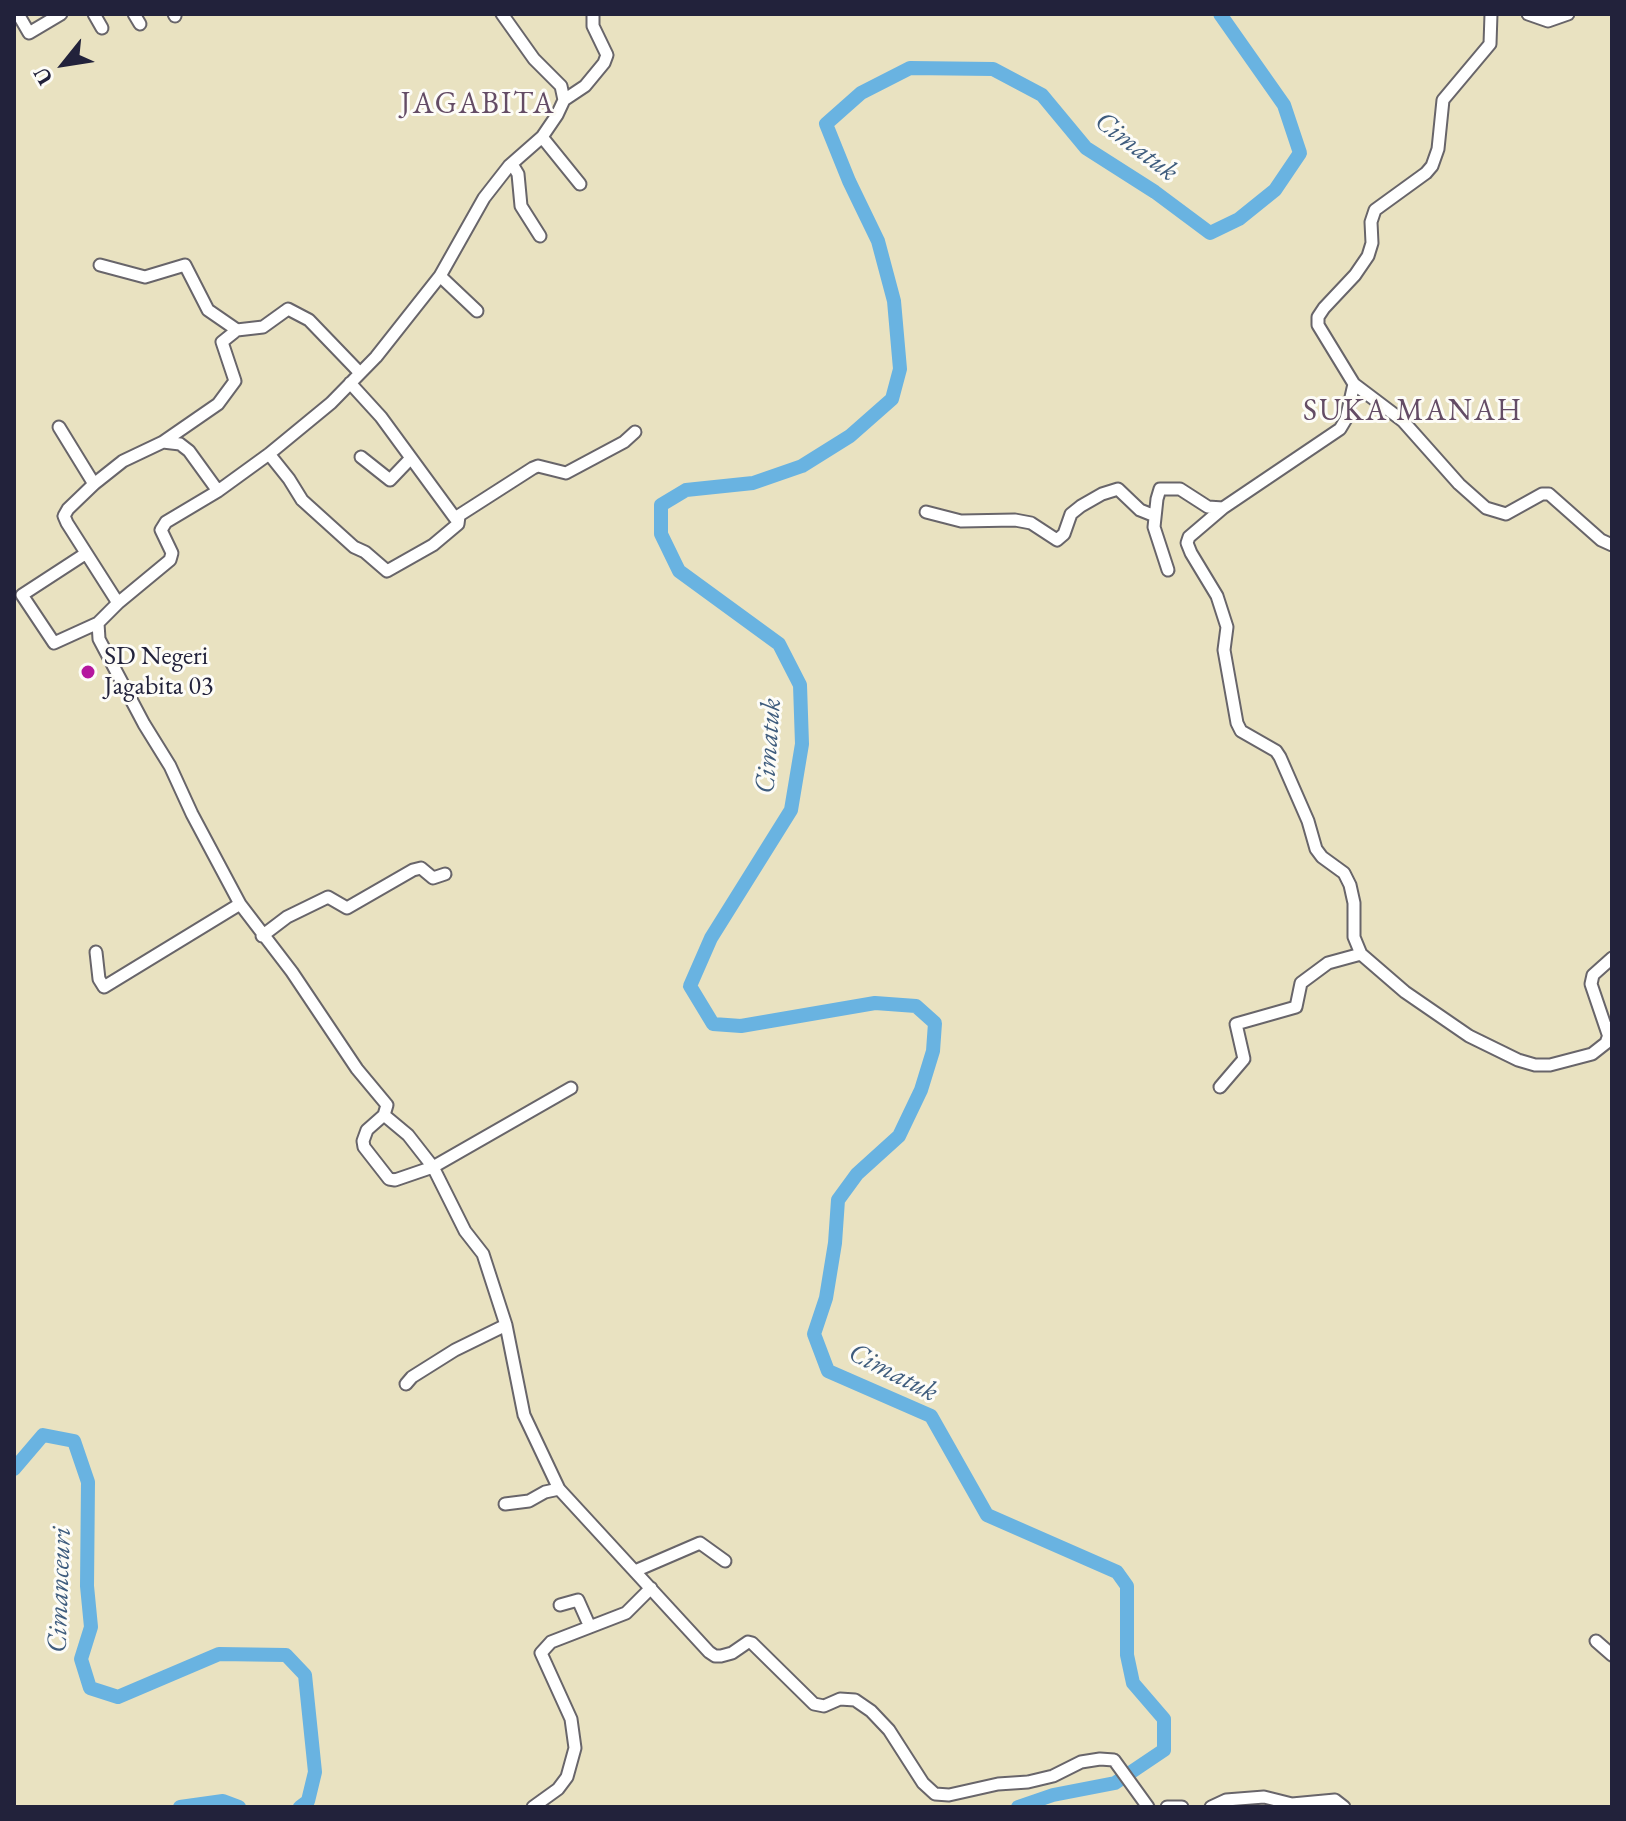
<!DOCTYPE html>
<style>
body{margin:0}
#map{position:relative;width:1626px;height:1821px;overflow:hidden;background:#e9e2c1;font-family:"EB Garamond",serif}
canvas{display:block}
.frame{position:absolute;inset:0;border:16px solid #22223b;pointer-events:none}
.north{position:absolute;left:24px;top:24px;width:80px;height:80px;-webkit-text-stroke:6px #fdfcf7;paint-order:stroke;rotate:240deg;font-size:22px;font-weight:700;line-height:32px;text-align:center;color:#22223b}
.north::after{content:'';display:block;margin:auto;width:28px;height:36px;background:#22223b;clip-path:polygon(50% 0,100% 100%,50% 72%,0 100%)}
</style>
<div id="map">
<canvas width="1626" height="1821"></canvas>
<div class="frame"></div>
<div class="north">U</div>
</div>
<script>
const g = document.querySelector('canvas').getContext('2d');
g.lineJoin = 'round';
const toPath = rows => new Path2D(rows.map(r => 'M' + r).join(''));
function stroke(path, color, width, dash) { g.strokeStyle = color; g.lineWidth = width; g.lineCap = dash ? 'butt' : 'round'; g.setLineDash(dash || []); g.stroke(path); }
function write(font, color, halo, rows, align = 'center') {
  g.font = font + ' "EB Garamond",serif'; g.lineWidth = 6; g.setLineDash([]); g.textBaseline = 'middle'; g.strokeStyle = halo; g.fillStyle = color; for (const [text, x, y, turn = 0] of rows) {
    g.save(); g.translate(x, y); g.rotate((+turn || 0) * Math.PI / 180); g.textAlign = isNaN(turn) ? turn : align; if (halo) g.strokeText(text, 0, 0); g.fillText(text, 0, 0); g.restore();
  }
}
const river = toPath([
 [14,1469,43,1435,74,1441,88,1482,87,1586,91,1627,81,1659,90,1688,118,1697,219,1654,286,1655,305,1675,315,1772,308,1801,300,1807],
 [180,1807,223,1801,239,1807],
 [1018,1807,1053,1795,1115,1783,1164,1750,1164,1719,1133,1683,1127,1655,1127,1586,1117,1572,987,1515,931,1416,828,1371,814,1334,826,1298,835,1243,838,1200,857,1174,899,1136,921,1090,933,1051,935,1023,916,1006,875,1003,741,1026,713,1024,690,986,711,938,791,810,802,744,800,685,779,644,679,571,661,534,661,505,686,490,753,483,802,466,850,436,892,399,900,369,894,301,878,241,849,181,826,124,861,93,910,68,993,69,1042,95,1086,148,1155,192,1210,233,1239,219,1275,190,1300,153,1284,105,1220,14]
]);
const minor = toPath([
 [18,14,29,33,61,14],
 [94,14,102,28],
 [134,14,140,24],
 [174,14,175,16],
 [502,14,534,59,561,86,564,100,557,115,542,137,509,166,484,198,440,276,376,357,331,403,269,454,218,491,166,522,161,530,172,553,170,560,118,603,98,623,99,639,144,724,170,766,192,814,240,904,292,972,357,1069,387,1105,384,1115,408,1135,433,1167,465,1231,483,1254,506,1325,524,1415,559,1489,709,1652,715,1656,721,1656,732,1653,748,1642,752,1643,814,1704,824,1706,840,1699,855,1700,871,1711,889,1730,923,1783,935,1794,949,1795,998,1784,1028,1782,1053,1776,1081,1762,1100,1759,1114,1760,1148,1807],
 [1491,14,1490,44,1443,100,1438,149,1432,166,1426,173,1375,210,1371,222,1372,243,1368,256,1355,275,1324,308,1318,317,1318,325,1354,384,1403,421,1459,484,1486,508,1506,514,1542,494,1549,494,1601,540,1612,545],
 [1528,14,1548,21,1568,14],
 [564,100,585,86,604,63,607,55,593,26,593,14],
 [542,137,580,184],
 [512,164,518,174,521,206,540,236],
 [100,265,145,277,185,265,208,310,237,330],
 [440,276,477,311],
 [350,383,381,417,455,518,533,468,538,466,566,473,624,442,635,432],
 [1354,384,1346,419,1340,429,1223,508,1189,537,1187,543,1191,553,1217,596,1227,627,1224,650,1237,723,1241,731,1276,751,1280,757,1308,821,1316,849,1322,857,1344,873,1350,885,1354,903,1354,937,1361,954,1405,992,1469,1036,1518,1060,1535,1065,1550,1065,1592,1054,1606,1043,1612,1027],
 [59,427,94,484],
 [163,442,218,404,235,381,222,342,237,330,263,327,288,309,309,320,360,373],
 [269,454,289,479,302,500,354,547,365,552,387,571,433,545,458,524,459,516],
 [361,457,390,480,411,458],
 [926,512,961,521,1015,520,1031,523,1057,540,1064,534,1071,514,1081,506,1102,494,1118,489,1140,510,1155,516],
 [85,554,22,595,54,643,98,623],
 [1168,570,1154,527,1157,499,1160,489,1180,489,1208,507,1223,508],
 [118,603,67,523,64,516,68,509,94,484,123,461,163,442,180,444,189,451,218,491],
 [262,936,287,917,328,897,347,908,413,870,421,868,433,878,445,874],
 [96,952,99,979,104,987,240,904],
 [1609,1037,1591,984,1593,975,1612,958],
 [1220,1087,1244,1059,1236,1024,1296,1007,1301,983,1328,963,1361,954],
 [384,1115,367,1130,363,1141,364,1147,389,1179,395,1180,433,1167,571,1088],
 [406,1384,412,1377,455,1350,506,1325],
 [505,1504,529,1501,545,1492,559,1489],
 [635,1571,700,1543,725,1561],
 [560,1605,578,1600,590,1627],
 [1596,1641,1612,1655],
 [533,1807,558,1789,567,1777,575,1748,571,1719,541,1653,551,1642,626,1613,651,1588],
 [1167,1807,1182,1807],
 [1211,1807,1226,1800,1264,1797,1292,1804,1335,1800,1344,1807]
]);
const markers = [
 [88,672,8,"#b5179e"]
];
const poiNames = [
 ["SD Negeri",104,657],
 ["Jagabita 03",104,687]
];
const waterNames = [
 ["Cimatuk",1136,147,37],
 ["Cimatuk",769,746,-86],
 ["Cimatuk",893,1373,27],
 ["Cimanceuri",60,1590,-88]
];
const quarterNames = [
 ["JAGABITA",478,105],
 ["SUKA MANAH",1413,412]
];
stroke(river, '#69b3e1', 14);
stroke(minor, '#68656a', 15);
stroke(minor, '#fff', 11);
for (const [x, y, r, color] of markers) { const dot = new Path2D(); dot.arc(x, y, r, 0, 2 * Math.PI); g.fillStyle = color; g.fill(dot); stroke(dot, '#fdfcf7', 3); }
write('26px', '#22223b', '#fdfcf7', poiNames, 'left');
write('italic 28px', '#3e5c7d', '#fdfcf7', waterNames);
g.letterSpacing = '2px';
write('30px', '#644c65', '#fdfcf7', quarterNames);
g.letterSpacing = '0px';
</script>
